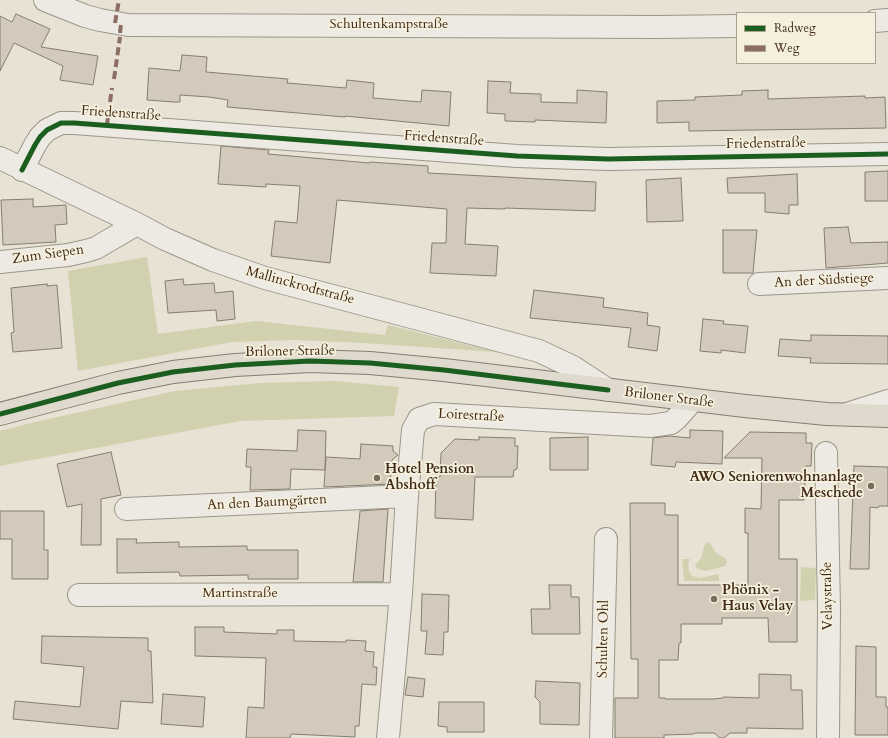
<!DOCTYPE html>
<meta charset="utf-8">
<style>
body{margin:0}
#map{position:relative;width:888px;height:738px;overflow:hidden;background:#e7e2d3;font-family:Cardo,serif}
canvas{display:block}
.legend{position:absolute;left:736px;top:12px;width:140px;height:52px;box-sizing:border-box;background:#f5efdd;border:1px solid #ada08d;margin:0;padding:5px 7px;list-style:none;font-size:12px;color:#412a15}
.legend li{display:flex;align-items:center;gap:8px;height:20px}
.legend b{width:20px;border:1px solid #ada08d}
</style>
<div id="map">
<canvas width="888" height="738"></canvas>
<ul class="legend">
<li><b style="height:5px;background:#1b5e20"></b>Radweg</li>
<li><b style="height:5px;background:#8d6e63"></b>Weg</li>
</ul>
</div>
<script>
const g = document.querySelector('canvas').getContext('2d');
g.lineJoin = 'round';
function fill(path, color) { g.fillStyle = color; g.fill(path, 'evenodd'); }
const toPath = rows => new Path2D(rows.map(r => 'M' + r).join(''));
function stroke(path, color, width, dash) { g.strokeStyle = color; g.lineWidth = width; g.lineCap = dash ? 'butt' : 'round'; g.setLineDash(dash || []); g.stroke(path); }
function write(font, color, halo, rows, align = 'center') {
  g.font = font + ' Cardo,serif'; g.lineWidth = 3.5; g.setLineDash([]); g.textBaseline = 'middle'; g.strokeStyle = halo; g.fillStyle = color; for (const [text, x, y, turn = 0] of rows) {
    g.save(); g.translate(x, y); g.rotate((+turn || 0) * Math.PI / 180); g.textAlign = isNaN(turn) ? turn : align; if (halo) g.strokeText(text, 0, 0); g.fillText(text, 0, 0); g.restore();
  }
}
const green = toPath([
 [147,257,158,334,256,321,385,335,388,325,496,352,363,343,297,340,232,342,78,371,68,271],
 [335,381,399,387,394,416,240,421,0,466,0,431,31,423,175,391,260,383],
 [709,542,716,553,725,558,727,562,725,566,706,571,698,569,695,566,697,563,701,558,705,544],
 [682,559,690,559,688,564,689,571,692,576,700,578,719,574,719,581,684,581],
 [801,567,816,568,815,600,800,601]
]);
const building = toPath([
 [16,14,50,29,41,47,98,56,93,85,60,80,63,66,14,43,0,71,0,16,12,22,16,14],
 [182,55,207,57,206,72,288,79,287,83,346,88,347,80,374,83,373,98,421,102,422,90,451,92,449,126,345,116,345,117,227,107,228,100,209,97,180,95,180,102,174,102,147,100,149,68,180,71,182,55],
 [488,81,511,82,510,93,541,94,541,102,577,103,577,90,607,92,606,123,535,120,535,122,505,121,505,114,487,113,488,81],
 [768,90,768,99,865,96,865,98,885,97,886,128,689,131,689,122,657,123,657,101,695,100,695,97,742,95,742,91,768,90],
 [221,146,269,150,268,154,369,163,370,162,428,166,428,173,596,182,595,211,505,208,505,209,467,208,465,244,498,246,496,276,430,273,432,243,446,243,447,209,337,200,330,263,271,256,275,221,297,223,300,186,266,184,266,187,218,184,221,146],
 [888,171,888,201,865,201,865,172,888,171],
 [797,174,798,205,789,205,789,214,765,212,765,193,728,193,727,178,797,174],
 [681,178,683,221,647,222,646,180,681,178],
 [33,199,33,207,66,205,67,224,55,225,56,242,3,245,1,200,33,199],
 [848,227,851,243,888,242,888,263,826,268,824,228,848,227],
 [723,230,757,230,753,273,723,273,723,230],
 [183,279,184,285,214,283,215,293,233,291,235,319,217,321,216,310,168,313,165,281,183,279],
 [47,284,47,286,57,285,62,348,13,352,11,333,14,332,11,288,47,284],
 [534,290,604,298,603,307,648,313,647,325,660,327,657,351,628,347,631,328,530,318,534,290],
 [703,319,724,321,723,324,748,326,745,353,721,350,721,353,700,351,703,319],
 [811,335,888,336,888,364,810,363,811,358,778,356,780,339,811,341,811,335],
 [298,430,326,431,325,470,291,469,290,489,250,490,251,467,246,467,247,449,297,451,298,430],
 [690,430,723,431,722,464,676,462,675,467,651,465,653,438,669,436,690,438,690,430],
 [750,432,806,433,806,443,812,443,811,466,806,466,804,500,779,500,779,559,797,559,797,642,769,642,768,618,722,618,722,624,681,624,681,643,679,643,678,660,659,660,659,698,665,698,665,699,713,699,723,698,723,697,759,698,759,674,791,675,791,690,802,690,803,729,747,728,747,733,730,733,724,738,720,738,714,733,695,733,694,734,664,735,664,738,615,738,615,698,638,698,638,659,631,659,630,503,665,503,665,515,678,515,678,585,748,585,748,533,745,533,745,508,761,509,762,458,724,458,750,432],
 [479,437,515,438,515,446,518,446,517,469,514,470,513,477,475,477,473,520,435,518,436,477,440,477,441,453,455,439,479,440,479,437],
 [588,437,588,470,550,470,550,438,588,437],
 [361,444,393,446,393,451,398,455,392,460,390,484,324,487,326,457,360,459,361,444],
 [111,452,121,495,101,499,101,545,81,545,82,504,67,507,57,464,111,452],
 [854,466,888,467,888,506,879,506,878,508,870,507,869,569,850,569,854,466],
 [388,509,383,582,353,582,360,511,388,509],
 [0,511,44,511,44,550,48,550,48,579,12,579,12,539,0,539,0,511],
 [117,539,137,539,136,543,179,542,179,547,247,546,247,550,298,550,298,579,248,579,248,575,180,576,179,572,117,573,117,539],
 [549,585,571,585,571,597,579,597,580,634,532,634,531,609,550,609,549,585],
 [422,594,449,595,448,632,444,632,443,655,425,654,427,631,421,631,422,594],
 [195,627,224,627,224,632,277,634,277,630,294,630,294,641,346,642,346,640,366,641,365,651,374,652,373,667,377,667,376,685,362,684,359,726,355,726,355,737,291,734,290,738,246,738,248,707,264,708,266,658,195,656,195,627],
 [42,636,148,638,148,651,151,651,153,703,121,701,118,729,13,719,15,701,80,707,84,667,41,663,42,636],
 [856,646,876,647,876,697,886,697,886,707,888,707,888,735,855,735,856,646],
 [408,677,425,679,423,697,405,695,408,677],
 [536,681,580,683,579,725,540,724,540,702,535,697,536,681],
 [163,694,205,697,203,727,161,724,163,694],
 [439,702,484,702,484,732,447,732,447,727,438,726,439,702]
]);
const minor = toPath([
 [45,0,85,16,100,20,128,25,659,27,737,26],
 [875,21,888,20],
 [0,158,137,224,165,239,213,260,265,278,539,351,573,367,608,390],
 [22,170,35,145,40,137,47,130,61,123,74,123,517,156,608,159,888,154],
 [0,262,68,255,86,251,96,248,137,224],
 [759,284,888,278],
 [847,414,888,401],
 [826,453,829,609,828,738],
 [126,509,407,496],
 [79,595,401,594],
 [388,738,401,594,407,496,413,430,419,419,434,414,650,426,671,423,677,418,692,401],
 [601,738,606,539]
]);
const major = toPath([
 [0,414,118,383,173,372,235,365,310,361,370,363,444,370,745,406,827,414,888,416]
]);
const quiet = toPath([
 [115,23,119,0],
 [120,33,121,24],
 [114,79,120,37],
 [110,102,112,88],
 [107,125,109,109]
]);
const cycleway = toPath([
 [22,170,35,145,40,137,47,130,61,123,74,123,517,156,608,159,888,154],
 [0,414,118,383,173,372,235,365,310,361,370,363,444,370,608,390]
]);
const markers = [
 [377,478,4,"#7b6a58"],
 [871,486,4,"#7b6a58"],
 [714,599,4,"#7b6a58"]
];
const streetNames = [
 ["Schultenkampstraße",389,25],
 ["Friedenstraße",121,114,4],
 ["Friedenstraße",444,139,4],
 ["Friedenstraße",766,144,-1],
 ["Zum Siepen",48,255,-8],
 ["An der Südstiege",824,281,-3],
 ["Mallinckrodtstraße",300,286,15],
 ["Briloner Straße",290,352,-1],
 ["Briloner Straße",669,398,7],
 ["Loirestraße",471,416,3],
 ["An den Baumgärten",267,503,-3],
 ["Martinstraße",240,594],
 ["Velaystraße",828,596,-91],
 ["Schulten Ohl",604,639,-89]
];
const poiNames = [
 ["Hotel Pension",385,470],
 ["Abshoff",385,486],
 ["AWO Seniorenwohnanlage",863,478,"right"],
 ["Meschede",863,494,"right"],
 ["Phönix -",722,591],
 ["Haus Velay",722,607]
];
fill(green, '#d2d1af');
fill(building, '#d4cabc');
stroke(building, '#847d72', 1);
stroke(minor, '#9c968b', 24);
stroke(major, '#847d72', 24);
stroke(minor, '#eceae2', 22);
stroke(major, '#dfdacd', 22);
stroke(quiet, '#8d6e63', 4, [8, 4]);
stroke(cycleway, '#1b5e20', 5);
for (const [x, y, r, color] of markers) { const dot = new Path2D(); dot.arc(x, y, r, 0, 2 * Math.PI); g.fillStyle = color; g.fill(dot); stroke(dot, '#f5efdd', 1.5); }
write('14px', '#412a15', '#f5efdd', streetNames);
write('bold 14px', '#412a15', '#f5efdd', poiNames, 'left');
</script>
